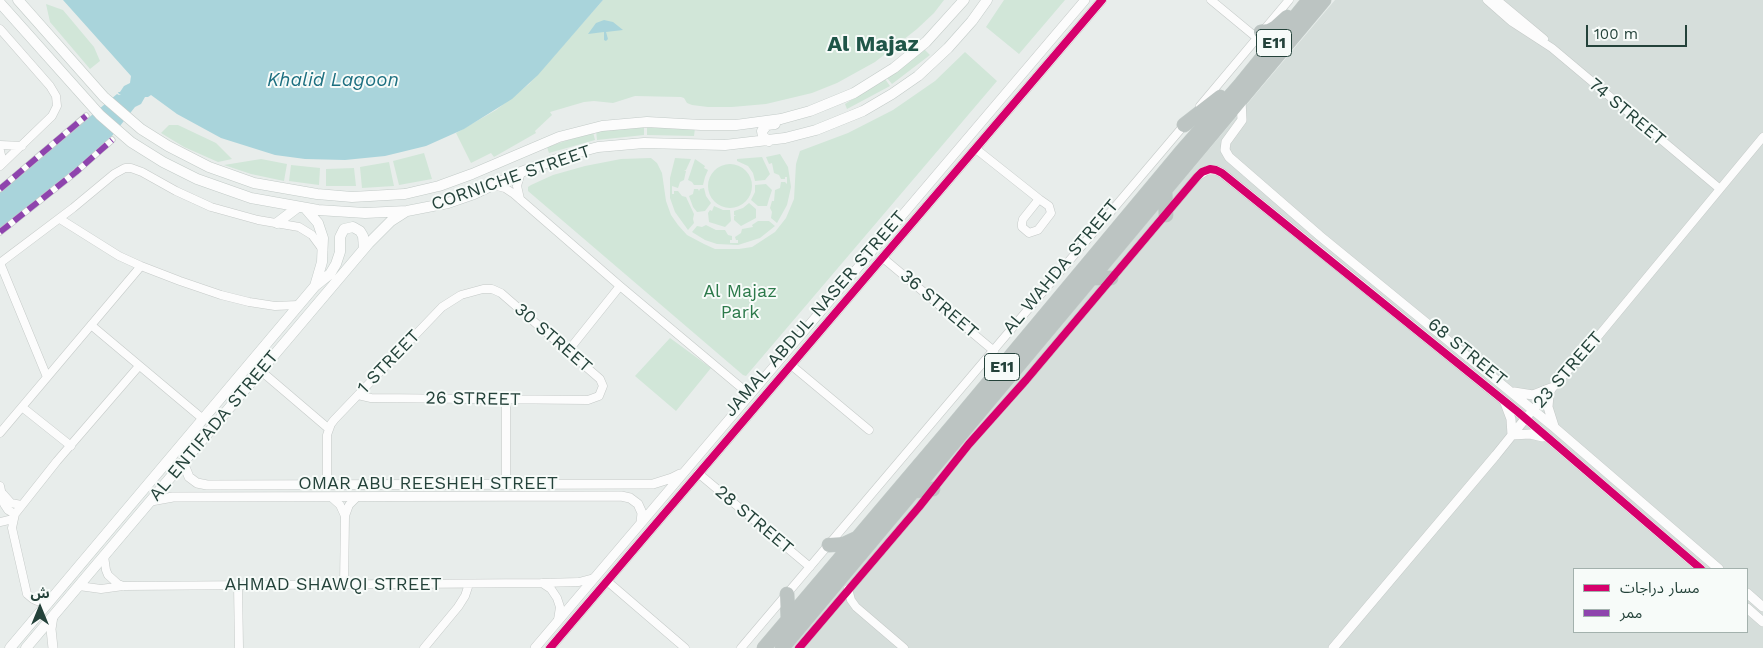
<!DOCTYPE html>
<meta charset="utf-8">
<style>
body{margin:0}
#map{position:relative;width:1763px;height:648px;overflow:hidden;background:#e8edeb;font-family:"Work Sans","Noto Sans Arabic",sans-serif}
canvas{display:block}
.legend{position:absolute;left:1573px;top:568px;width:175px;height:65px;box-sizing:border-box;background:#f7fbf9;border:1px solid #a3b1ad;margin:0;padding:6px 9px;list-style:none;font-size:15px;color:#24423a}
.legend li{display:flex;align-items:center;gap:10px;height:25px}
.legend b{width:25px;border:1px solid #a3b1ad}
.north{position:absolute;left:15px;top:583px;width:50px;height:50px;-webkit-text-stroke:4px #f7fbf9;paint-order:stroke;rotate:0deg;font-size:14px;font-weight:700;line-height:20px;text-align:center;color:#24423a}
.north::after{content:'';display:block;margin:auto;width:18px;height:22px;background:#24423a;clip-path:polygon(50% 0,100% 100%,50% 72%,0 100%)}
.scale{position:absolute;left:1586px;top:25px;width:101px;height:22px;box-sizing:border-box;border:2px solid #24423a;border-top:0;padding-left:6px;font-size:15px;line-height:18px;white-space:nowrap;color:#24423a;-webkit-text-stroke:4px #f7fbf9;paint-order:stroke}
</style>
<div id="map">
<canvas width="1763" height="648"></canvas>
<ul class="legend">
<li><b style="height:6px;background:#d6006c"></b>مسار دراجات</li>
<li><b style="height:6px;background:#8e44ad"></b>ممر</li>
</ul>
<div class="north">ش</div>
<div class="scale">100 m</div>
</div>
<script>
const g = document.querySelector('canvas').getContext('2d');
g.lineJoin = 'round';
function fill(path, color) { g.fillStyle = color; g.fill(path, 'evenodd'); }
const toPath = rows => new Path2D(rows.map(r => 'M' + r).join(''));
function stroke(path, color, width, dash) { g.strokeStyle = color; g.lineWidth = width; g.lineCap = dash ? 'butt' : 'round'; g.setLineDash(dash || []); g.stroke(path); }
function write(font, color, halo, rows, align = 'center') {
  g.font = font + ' "Work Sans",sans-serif'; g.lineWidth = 4; g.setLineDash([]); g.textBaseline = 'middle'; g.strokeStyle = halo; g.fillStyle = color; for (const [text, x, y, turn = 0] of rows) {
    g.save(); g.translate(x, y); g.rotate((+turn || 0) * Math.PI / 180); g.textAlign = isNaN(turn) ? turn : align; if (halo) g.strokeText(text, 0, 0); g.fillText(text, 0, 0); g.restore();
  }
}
const built = toPath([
 [1335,0,1763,0,1763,648,788,648],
 [1574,569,1747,569,1747,632,1574,632]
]);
const green = toPath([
 [603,0,944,0,934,13,917,29,875,62,837,83,812,93,766,104,732,107,708,107,692,105,687,103,684,98,681,97,635,96,613,103,594,101,584,102,550,112,552,115,535,131,536,133,494,157,491,153,471,163,456,133,496,110,529,84],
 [1004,0,1065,0,1019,54,986,27],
 [46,4,63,10,94,47,100,61,90,69,50,22],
 [924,49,930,55,892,84,887,78],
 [965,52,997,81,746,376,743,375,528,191,528,187,531,185,553,175,585,166,621,159,651,158,657,163,662,173,666,201,671,215,678,225,687,235,704,244,715,249,739,249,752,247,775,232,786,218,794,199,796,164,800,151,848,133,893,110,935,81],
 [885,79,890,86,847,109,845,104],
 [169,125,178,125,216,143,232,159,218,162,184,147,161,133],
 [644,126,644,135,597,140,596,131],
 [647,126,695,128,694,136,647,135],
 [593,132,595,140,549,153,547,147],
 [424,153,432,179,399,185,393,161],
 [780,154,788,167,791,187,787,205,777,223,771,218,772,212,770,208,772,201,774,201,775,190,780,188,781,182,785,182,787,184,787,177,785,177,785,179,781,179,779,175,774,173,772,163,769,164,766,157],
 [762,157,770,174,765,180,755,181,753,173,748,166,737,161,737,159],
 [675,158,691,159,686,170,684,170,686,171,684,180,680,182,678,188,672,186,672,194,674,194,674,191,678,191,682,196,686,197,694,214,693,219,694,223,688,230,675,212,670,198,670,178],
 [261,159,287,164,284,181,251,174,224,165],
 [695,159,705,166,704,168,708,170,705,177,703,185,694,185,692,182,688,180],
 [389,162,394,186,362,188,360,167],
 '708 186a22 22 0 1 1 44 0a22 22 0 1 1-44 0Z',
 [291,165,320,168,319,185,289,181],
 [354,168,356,186,326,186,326,169],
 [766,184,772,190,769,199,767,206,758,206,751,200,755,192,755,185],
 [704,188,706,196,711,203,705,211,697,212,693,207,689,196,693,194,694,189,698,189,699,191,700,189],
 [749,203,756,209,756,218,741,226,734,220,734,216,736,215,734,215,734,211,743,208],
 [714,206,723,210,730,210,731,221,725,227,709,222,708,213,710,210,712,211],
 [758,221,769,221,775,226,760,238,738,245,717,244,705,240,692,232,697,226,702,227,706,225,716,230,725,230,728,235,732,236,732,240,730,240,730,243,738,243,738,240,736,240,735,237,741,233,742,229,753,227,752,225],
 [670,338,711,368,676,411,635,376]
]);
const water = toPath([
 [63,0,603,0,538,75,512,99,464,129,426,146,385,156,345,160,305,159,275,155,221,138,177,114,151,95,148,97,145,97,141,104,135,107,112,136,84,161,85,162,79,168,77,167,0,229,0,192,117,94,119,95,121,94,119,94,118,92,120,92,124,86,130,83,131,76],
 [604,20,613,22,623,30,606,32,608,39,606,41,604,40,604,32,588,34,596,23]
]);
const pedestrian = toPath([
 [0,189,86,116],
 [0,232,76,172,112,140]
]);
const minor = toPath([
 [1211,0,1257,38],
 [1487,0,1512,22,1552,48,1720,189],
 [1497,0,1544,39],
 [0,29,50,86,56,96,57,106,52,116,0,166],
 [1200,106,1289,0],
 [0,145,22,146],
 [976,149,1039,199,1023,219,1022,223,1022,227,1029,233,1038,230,1051,213,1049,206,1039,199],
 [0,151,3,163],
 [493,185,505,188,514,194,620,286,750,395],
 [520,199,517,186,521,172],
 [60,219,119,256,141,266,180,281,221,295,249,302,275,306,298,305],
 [883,258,994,351],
 [0,263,73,208,114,174,125,168,131,168,142,172,176,191,211,207,258,220,299,227,312,235,323,250],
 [0,263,47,377],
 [91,325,203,419],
 [568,351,620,286],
 [791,365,869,430],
 [261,371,329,429],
 [506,399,506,484],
 [22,407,71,446],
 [1525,419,1600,334,1763,137],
 [0,433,141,266],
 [698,473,810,567],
 [327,484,327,435,331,424,334,420,442,307,461,295,483,289,492,289,501,293,600,379,603,386,599,396,588,400,371,398,358,395],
 [0,486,4,504,8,510,15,514],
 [3,494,11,503,21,505],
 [331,497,340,505,345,516],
 [0,522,13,519],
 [104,556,106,570,108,575,118,584,123,586],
 [607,581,685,648],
 [542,583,551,589,557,598,560,607,558,620],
 [238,585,239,648],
 [344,585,345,516,349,505,357,497],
 [79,586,101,589,123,586,542,583,579,582,594,578],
 [848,589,851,600,856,607,904,648],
 [50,601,37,601,33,599,27,594,12,528,15,514,57,461,139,366],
 [424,648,458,607,465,596,469,584],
 [741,648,1186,123],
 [799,648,919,507,969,444,1026,380,1197,177,1208,170]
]);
const tertiary = toPath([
 [1241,100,1242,120,1226,142,1225,150,1229,157,1320,236,1555,428,1719,569],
 [1208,170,1216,170,1222,173,1329,259,1518,412,1701,569],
 [1551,388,1549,395,1548,407,1554,426],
 [1514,392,1533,395,1551,388],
 [1505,403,1511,419,1512,435],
 [1512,435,1530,434,1543,437],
 [185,460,185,467,189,477,197,483,207,485,653,484,672,478,680,474],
 [151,501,173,497,621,496,630,498,638,504,642,513,641,523],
 [1747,593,1763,607],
 [1747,608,1763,622],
 [53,616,51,629,53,648],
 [535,648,1085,0],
 [550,648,1102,0],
 [1333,648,1496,455,1525,419]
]);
const secondary = toPath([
 [18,0,104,97,141,129,168,146,209,167,254,183,317,194,352,197,405,194,439,186,472,174,559,137,602,126,647,122,701,125,736,125,781,119,810,111,854,93,894,68,926,42,964,0],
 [0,3,100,115,131,142,163,162,197,179,251,198,318,210,365,213,407,211,448,203,474,194,521,172,568,155,598,147,644,143,725,145,785,138,816,130,863,111,892,94,918,76,948,48,972,21,987,0],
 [769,141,763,137,762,131,767,125,775,124],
 [277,223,298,207],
 [315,286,330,274,336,264,340,252,340,237,344,229,353,227,360,231,363,236,364,249],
 [10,648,315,286,322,262,323,238,318,223,305,208],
 [26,648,369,243,391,221,405,212]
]);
const motorway = toPath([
 [1261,32,1269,31,1276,27,1287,17],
 [1184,125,1220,97],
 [1165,191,1166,215],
 [1092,278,1111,278],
 [915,491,933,489],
 [829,545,844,544,857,538],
 [787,594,788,619],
 [764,648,954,424,1181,152,1240,85,1309,0],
 [782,648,1324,0]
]);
const quiet = toPath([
 [0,189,86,116],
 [0,232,76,172,112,140]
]);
const cycleway = toPath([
 [550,648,1102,0],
 [799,648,919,507,969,444,1026,380,1197,177,1202,172,1210,169,1216,170,1222,173,1518,412,1701,569]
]);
const shields = [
 [1274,43,35],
 [1002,367,35]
];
const shieldNames = [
 ["E11",1274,43],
 ["E11",1002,367]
];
const streetNames = [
 ["74 STREET",1627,112,40],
 ["CORNICHE STREET",511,178,-19],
 ["AL WAHDA STREET",1061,267,-50],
 ["36 STREET",939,304,40],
 ["JAMAL ABDUL NASER STREET",815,314,-49],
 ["30 STREET",553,338,41],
 ["68 STREET",1467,352,39],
 ["1 STREET",389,362,-46],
 ["23 STREET",1568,370,-49],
 ["26 STREET",473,399,1],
 ["AL ENTIFADA STREET",214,426,-50],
 ["OMAR ABU REESHEH STREET",428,484],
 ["28 STREET",754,520,40],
 ["AHMAD SHAWQI STREET",333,585]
];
const parkNames = [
 ["Al Majaz",740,292],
 ["Park",740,313]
];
const waterNames = [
 ["Khalid Lagoon",333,80]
];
const districtNames = [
 ["Al Majaz",873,45]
];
fill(built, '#d6dedb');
fill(green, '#d1e6d8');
fill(water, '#a9d4db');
stroke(pedestrian, '#c5cac8', 7);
stroke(minor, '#c5cac8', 9);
stroke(tertiary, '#c5cac8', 10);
stroke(secondary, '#c3cbc8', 11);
stroke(motorway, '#c3ccc9', 15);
stroke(pedestrian, '#fcfcfc', 5.5);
stroke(minor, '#fcfcfc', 8);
stroke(tertiary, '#fcfcfc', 9);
stroke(secondary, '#fcfcfc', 10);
stroke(motorway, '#bcc4c2', 14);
stroke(quiet, '#8e44ad', 6, [12, 6]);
stroke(cycleway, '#d6006c', 8);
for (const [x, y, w] of shields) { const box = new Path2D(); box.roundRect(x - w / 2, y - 13.5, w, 27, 4); g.fillStyle = '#f7fbf9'; g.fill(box); stroke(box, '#24423a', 1); }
write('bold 16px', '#24423a', null, shieldNames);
write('18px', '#24423a', '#f7fbf9', streetNames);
write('18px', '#2d7a4b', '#f7fbf9', parkNames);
write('italic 19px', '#1c6f80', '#f7fbf9', waterNames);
write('bold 22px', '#1f5548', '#f7fbf9', districtNames);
</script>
